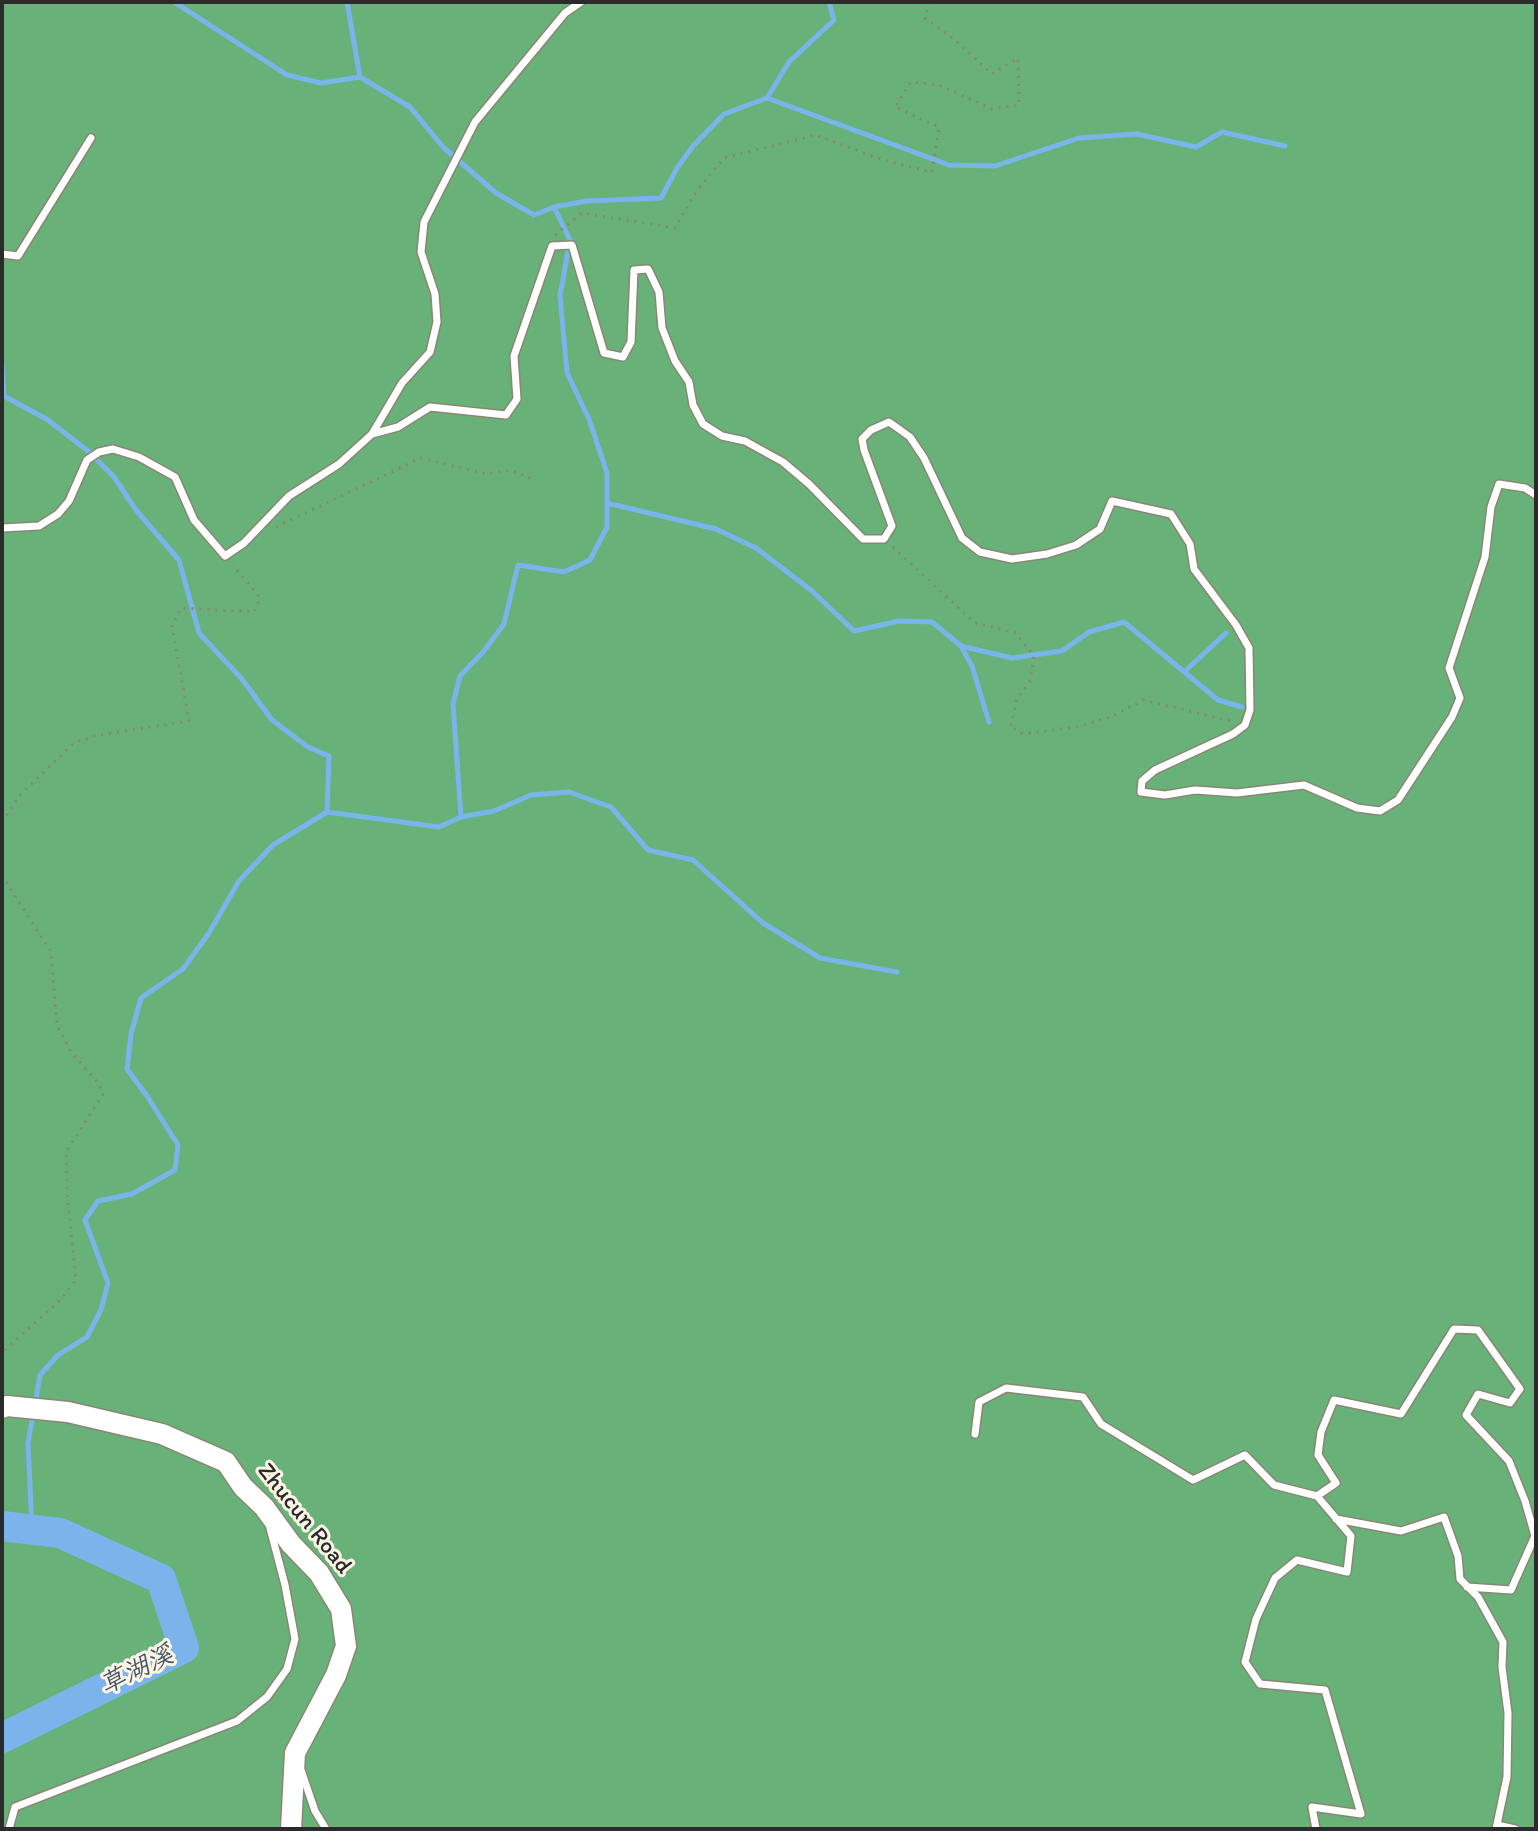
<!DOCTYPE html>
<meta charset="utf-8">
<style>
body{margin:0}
#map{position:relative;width:1538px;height:1831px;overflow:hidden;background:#e8e1be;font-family:Itim,sans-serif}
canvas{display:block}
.frame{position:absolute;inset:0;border:4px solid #2b2b2b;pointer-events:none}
</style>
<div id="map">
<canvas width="1538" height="1831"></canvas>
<div class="frame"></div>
</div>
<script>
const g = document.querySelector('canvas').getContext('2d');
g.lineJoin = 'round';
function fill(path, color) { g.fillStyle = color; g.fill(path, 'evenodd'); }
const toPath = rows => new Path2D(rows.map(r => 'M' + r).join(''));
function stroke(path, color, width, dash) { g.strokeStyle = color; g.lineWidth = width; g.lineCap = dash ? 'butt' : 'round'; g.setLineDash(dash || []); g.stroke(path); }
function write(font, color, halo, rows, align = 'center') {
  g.font = font + ' Itim,"LXGW WenKai TC",sans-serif'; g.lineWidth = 6; g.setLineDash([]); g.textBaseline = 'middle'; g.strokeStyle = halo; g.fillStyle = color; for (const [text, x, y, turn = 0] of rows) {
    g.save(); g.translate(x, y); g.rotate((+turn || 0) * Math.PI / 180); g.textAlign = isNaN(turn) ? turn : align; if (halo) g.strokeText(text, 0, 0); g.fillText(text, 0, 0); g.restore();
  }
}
const forest = toPath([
 [2,2,1536,2,1536,1829,2,1829]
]);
const stream = toPath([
 [174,2,287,75,321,83,360,77],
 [347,2,360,77,410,107,443,147,496,193,534,215,554,207],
 [767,98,949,165,995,166,1079,138,1137,134,1196,147,1222,132,1285,146],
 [2,364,4,396,48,420,88,451,114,477,136,510,179,560,199,633,242,679,272,720,308,747,329,756,327,812],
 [607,503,716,529,756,548,812,591,854,631,899,621,932,622,961,646,1012,658,1062,651,1089,632,1124,622,1218,700,1242,707],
 [961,646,972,666,989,722],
 [1185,671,1226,633],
 [461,817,494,811,531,795,569,792,611,807,648,850,693,860,763,923,820,958,897,972],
 [35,1405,40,1375,58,1355,87,1337,101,1310,108,1283,85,1220,98,1201,132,1194,175,1170,178,1145,147,1096,127,1069,131,1034,141,998,183,969,209,933,239,881,273,845,327,812,439,827,461,817,453,704,460,676,484,651,504,624,518,565,564,572,590,560,607,527,607,473,589,419,567,373,560,296,570,240,554,207,587,201,661,198,677,168,693,146,724,114,767,98,789,62,834,20,829,2],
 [32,1529,28,1443,33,1415]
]);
const river = toPath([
 [2,1526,60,1533,161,1579,184,1648,2,1738]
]);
const path = toPath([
 [555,235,582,213,675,228,693,196,724,158,815,135,883,160,932,172,939,127,895,107,911,82,939,85,992,109,1019,105,1018,58,992,74,955,40,925,18,929,2],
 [276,527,421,458,486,474,511,470,534,480],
 [893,547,975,623,1016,633,1034,656,1030,681,1017,699,1010,727,1023,734,1076,727,1111,717,1143,700,1231,721],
 [2,822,19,796,74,743,93,736,189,721,172,626,181,608,254,612,260,598,233,565],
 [2,875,51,952,57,1026,71,1052,99,1084,103,1094,66,1152,67,1192,76,1280,60,1300,2,1353]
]);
const lane = toPath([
 [2,254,18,256,91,138],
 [372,434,402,383,430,352,437,322,435,294,421,252,424,222,475,122,565,13,581,2],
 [2,528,39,526,58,514,69,501,87,460,99,452,113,449,139,457,175,477,194,520,225,556,244,543,289,496,339,464,372,434,398,427,430,407,506,415,517,399,514,356,552,246,572,245,604,353,623,357,631,342,634,270,648,269,659,292,662,328,675,361,689,382,693,405,703,424,722,436,745,441,783,462,809,484,863,539,884,539,892,526,864,450,862,439,871,430,889,422,910,437,924,458,962,538,980,552,1012,559,1047,554,1076,545,1100,529,1112,501,1171,514,1190,544,1194,569,1236,625,1249,648,1250,710,1245,725,1233,734,1155,770,1142,781,1141,792,1165,795,1195,790,1237,793,1304,785,1357,808,1380,811,1398,800,1452,717,1460,698,1449,668,1485,557,1491,507,1499,484,1525,488,1536,495],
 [975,1434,979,1402,1006,1388,1083,1397,1101,1424,1193,1480,1245,1455,1274,1485,1317,1496,1351,1536,1347,1572,1297,1560,1275,1578,1256,1619,1245,1662,1260,1684,1325,1690,1361,1814,1312,1807,1316,1829],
 [1317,1496,1336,1483,1318,1455,1321,1432,1334,1400,1401,1414,1454,1329,1478,1330,1520,1389,1510,1403,1478,1394,1466,1415,1509,1461,1525,1501,1535,1536,1511,1590,1467,1587],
 [1336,1519,1401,1531,1444,1517,1458,1556,1460,1579,1478,1597,1503,1642,1502,1667,1508,1713,1507,1777,1496,1829],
 [301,1770,315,1811,326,1829],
 [1497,1825,1515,1829],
 [9,1829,15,1807,237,1721,267,1697,287,1669,295,1639,285,1585,270,1528]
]);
const secondary = toPath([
 [2,1408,7,1406,68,1412,162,1434,226,1462,243,1487,264,1507,291,1544,319,1573,341,1609,346,1646,336,1675,295,1753,291,1829]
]);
const streetNames = [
 ["Zhucun Road",304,1519,51]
];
const waterNames = [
 ["草湖溪",137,1671,-26]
];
fill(forest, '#68b27a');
stroke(stream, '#7ab4eb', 5);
stroke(river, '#7ab4eb', 30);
stroke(lane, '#8a8674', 10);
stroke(secondary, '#8a8674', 23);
stroke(path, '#8a8674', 3, [2, 6]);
stroke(lane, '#fff', 7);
stroke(secondary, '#fff', 20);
write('24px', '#2b2b2b', '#fcf5e5', streetNames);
write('italic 26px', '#435465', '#fcf5e5', waterNames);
</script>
